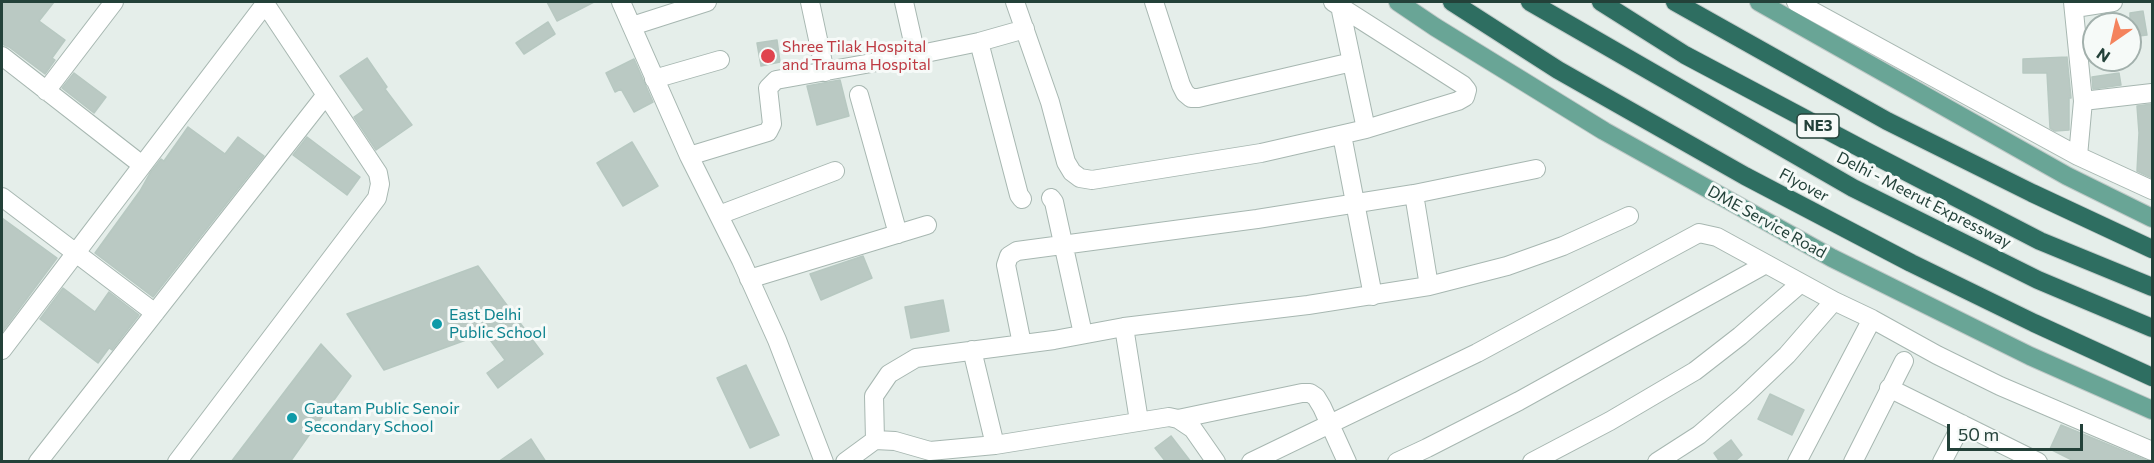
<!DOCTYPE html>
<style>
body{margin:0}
#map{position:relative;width:2154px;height:463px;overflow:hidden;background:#e5eeea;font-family:Commissioner,sans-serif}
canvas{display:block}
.frame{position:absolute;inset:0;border:3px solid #234139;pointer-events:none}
.north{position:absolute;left:2082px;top:12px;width:60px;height:60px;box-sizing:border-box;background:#f6faf8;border:2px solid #a2b0ac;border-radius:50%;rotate:214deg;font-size:16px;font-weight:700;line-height:24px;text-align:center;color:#234139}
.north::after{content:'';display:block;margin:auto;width:21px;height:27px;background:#f4835d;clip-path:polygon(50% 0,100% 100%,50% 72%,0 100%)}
.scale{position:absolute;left:1947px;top:424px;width:136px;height:27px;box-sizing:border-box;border:3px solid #234139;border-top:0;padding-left:8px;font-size:18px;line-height:21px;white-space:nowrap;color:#234139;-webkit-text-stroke:4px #f6faf8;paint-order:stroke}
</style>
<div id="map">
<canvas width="2154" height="463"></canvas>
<div class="frame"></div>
<div class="north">N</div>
<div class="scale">50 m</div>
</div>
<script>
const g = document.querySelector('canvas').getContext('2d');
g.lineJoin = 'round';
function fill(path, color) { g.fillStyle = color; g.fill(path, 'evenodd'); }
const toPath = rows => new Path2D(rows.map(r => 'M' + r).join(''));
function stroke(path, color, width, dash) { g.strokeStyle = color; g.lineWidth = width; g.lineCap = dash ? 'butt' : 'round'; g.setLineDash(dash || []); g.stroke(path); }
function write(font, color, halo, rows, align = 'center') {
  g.font = font + ' Commissioner,sans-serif'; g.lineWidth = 6; g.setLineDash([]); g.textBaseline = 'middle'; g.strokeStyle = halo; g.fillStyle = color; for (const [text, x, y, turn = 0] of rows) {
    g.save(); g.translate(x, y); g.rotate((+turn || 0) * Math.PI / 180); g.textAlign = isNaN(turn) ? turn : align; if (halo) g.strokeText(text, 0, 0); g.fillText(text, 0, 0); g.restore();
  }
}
const building = toPath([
 [2,2,54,2,39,21,65,40,52,58,55,60,45,74,9,47,2,44,2,2],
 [547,2,594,2,557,21,547,2],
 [2143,11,2147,35,2130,37,2130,13,2143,11],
 [548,22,555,34,524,54,516,43,548,22],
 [777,40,780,62,761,66,757,43,777,40],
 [2067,57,2071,98,2069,98,2069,130,2055,131,2050,128,2047,73,2023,73,2023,59,2067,57],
 [367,58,387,87,385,89,412,125,376,150,354,117,364,110,340,76,367,58],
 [634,59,653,102,634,112,621,89,615,92,606,73,634,59],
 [74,73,106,97,94,113,62,88,74,73],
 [2119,73,2121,85,2093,89,2092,77,2119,73],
 [840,80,849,116,817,125,807,86,840,80],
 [2152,104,2152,178,2137,171,2139,133,2137,106,2152,104],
 [188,127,225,154,238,137,264,156,153,297,95,253,140,191,150,173,161,159,164,161,188,127],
 [307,137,360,177,347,195,293,155,307,137],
 [632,142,658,186,623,206,597,163,632,142],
 [2,218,57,258,2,332,2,218],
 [863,256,872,278,821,300,810,274,863,256],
 [478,266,543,354,498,388,487,373,505,360,485,333,384,370,347,314,478,266],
 [63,288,95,312,109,292,139,315,112,350,109,348,98,363,40,319,63,288],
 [943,300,949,331,911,338,905,307,943,300],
 [321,344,351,376,290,462,231,462,321,344],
 [746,365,779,435,750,448,717,378,746,365],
 [1770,394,1804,410,1792,435,1758,419,1770,394],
 [2061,425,2148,461,2148,462,2076,462,2050,449,2061,425],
 [1171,436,1191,462,1166,462,1155,448,1171,436],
 [531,439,546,462,498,462,531,439],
 [1731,440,1742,455,1734,462,1720,462,1714,453,1731,440]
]);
const minor = toPath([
 [621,2,689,156,741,260,777,340,824,462],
 [810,2,825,72],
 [904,2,916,55],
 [1015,2,1050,102,1066,162,1072,172,1080,178,1092,180,1261,153,1366,129,1458,101,1465,97,1467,90,1463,85,1333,2],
 [1154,2,1181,85,1185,93,1191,98,1198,98,1352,62],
 [1796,2,2078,156,2152,190],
 [2073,2,2083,101,2078,156],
 [1340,6,1366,129],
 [2075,8,2113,2],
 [632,26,707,2],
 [979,42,1019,195,1022,199],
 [2,56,142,165],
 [654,79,720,60],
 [46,91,114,2],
 [859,95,898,234],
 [2083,101,2152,93],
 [1342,135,1373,296],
 [689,156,768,132,772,124,768,88,776,80,916,55,979,42,1025,29],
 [1414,194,1429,286],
 [2,197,155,313],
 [1051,198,1054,202,1083,334],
 [719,215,835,171],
 [749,279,927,225],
 [1124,327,1139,421],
 [1022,344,1006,265,1009,256,1017,251,1257,219,1414,194,1536,169],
 [2,350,265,4],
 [972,350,995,445],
 [1889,388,2038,462],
 [1178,419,1302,393,1310,393,1316,397,1322,407,1347,462],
 [875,440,874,396,889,374,916,358,1054,340,1124,327,1308,305,1429,286,1507,266,1563,246,1629,216],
 [38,462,325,96],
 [177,462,377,198,380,184,378,173,264,2],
 [845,462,875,440,895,441,930,451,995,445,1169,417,1178,419,1193,429,1216,462],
 [1251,462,1477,353,1699,233,1717,237,1834,301,1872,319,1937,355,2000,386,2152,451],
 [1397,462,1427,448,1519,401,1766,264],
 [1532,462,1610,421,1695,371,1740,336,1801,283],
 [1657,462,1699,435,1743,397,1787,355,1834,301],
 [1797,462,1872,319],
 [1853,462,1904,361],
 [1942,462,1962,424]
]);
const major = toPath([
 [1398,2,1435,27,1604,131,1832,258,2030,356,2152,410],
 [1759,2,2067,176,2152,218]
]);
const highway = toPath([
 [1452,2,1558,70,1745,176,1911,263,2034,323,2152,377],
 [1530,2,1853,188,2038,280,2152,328],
 [1601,2,1685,55,1866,151,2040,241,2152,287],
 [1675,2,1887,121,2032,193,2152,249]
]);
const markers = [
 [768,56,8,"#e0444e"],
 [437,324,6,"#0f9aa8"],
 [292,418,6,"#0f9aa8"]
];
const shields = [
 [1818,126,42]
];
const shieldNames = [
 ["NE3",1818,126]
];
const healthNames = [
 ["Shree Tilak Hospital",782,47],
 ["and Trauma Hospital",782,65]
];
const streetNames = [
 ["Flyover",1804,185,28],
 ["Delhi - Meerut Expressway",1924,200,27],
 ["DME Service Road",1767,222,29]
];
const cultureNames = [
 ["East Delhi",449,315],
 ["Public School",449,333],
 ["Gautam Public Senoir",304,409],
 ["Secondary School",304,427]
];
fill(building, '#bac9c3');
stroke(building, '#b7c8c1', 1.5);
stroke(minor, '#a7b7b1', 20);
stroke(major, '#c1cac8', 20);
stroke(highway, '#c1cac8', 20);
stroke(minor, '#fff', 18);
stroke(major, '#69a596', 18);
stroke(highway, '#2e6e61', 18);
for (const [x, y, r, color] of markers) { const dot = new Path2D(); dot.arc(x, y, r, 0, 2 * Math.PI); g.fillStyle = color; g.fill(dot); stroke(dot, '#f6faf8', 2); }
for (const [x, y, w] of shields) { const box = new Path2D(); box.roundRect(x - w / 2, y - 12, w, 24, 4.5); g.fillStyle = '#f6faf8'; g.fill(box); stroke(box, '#234139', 1.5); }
write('bold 15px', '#234139', null, shieldNames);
write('16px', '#be3a42', '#f6faf8', healthNames, 'left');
write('16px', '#234139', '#f6faf8', streetNames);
write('16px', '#0d838f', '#f6faf8', cultureNames, 'left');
</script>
